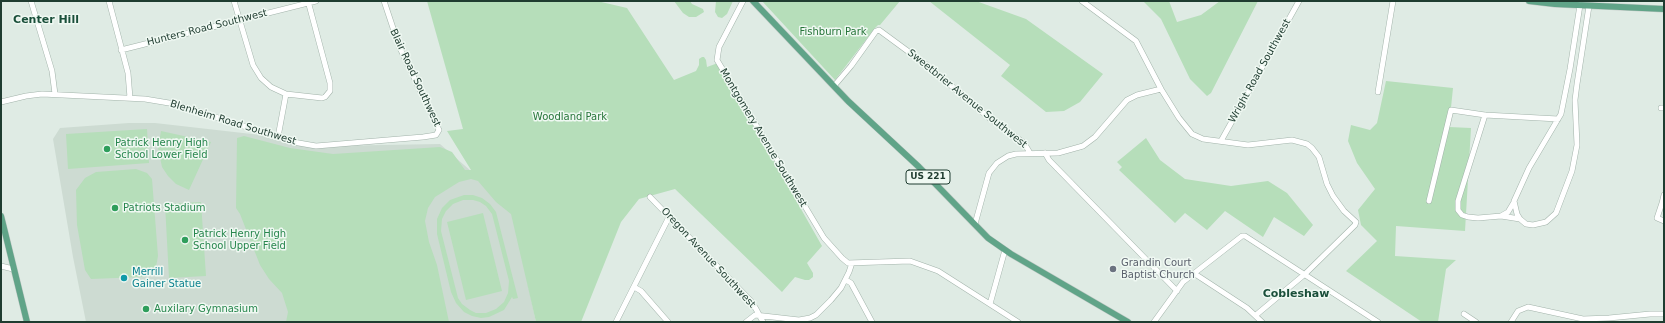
<!DOCTYPE html>
<style>
body{margin:0}
#map{position:relative;width:1665px;height:323px;overflow:hidden;background:#dfebe4;font-family:"DejaVu Sans",sans-serif}
canvas{display:block}
.frame{position:absolute;inset:0;border:2px solid #1f3c30;pointer-events:none}
</style>
<div id="map">
<canvas width="1665" height="323"></canvas>
<div class="frame"></div>
</div>
<script>
const g = document.querySelector('canvas').getContext('2d');
g.lineJoin = 'round';
function fill(path, color) { g.fillStyle = color; g.fill(path, 'evenodd'); }
const toPath = rows => new Path2D(rows.map(r => 'M' + r).join(''));
function stroke(path, color, width, dash) { g.strokeStyle = color; g.lineWidth = width; g.lineCap = dash ? 'butt' : 'round'; g.setLineDash(dash || []); g.stroke(path); }
function write(font, color, halo, rows, align = 'center') {
  g.font = font + ' "DejaVu Sans",sans-serif'; g.lineWidth = 3; g.setLineDash([]); g.textBaseline = 'middle'; g.strokeStyle = halo; g.fillStyle = color; for (const [text, x, y, turn = 0] of rows) {
    g.save(); g.translate(x, y); g.rotate((+turn || 0) * Math.PI / 180); g.textAlign = isNaN(turn) ? turn : align; if (halo) g.strokeText(text, 0, 0); g.fillText(text, 0, 0); g.restore();
  }
}
const built = toPath([
 [129,123,155,123,278,137,327,146,440,144,511,206,536,322,86,322,73,257,53,139,60,128]
]);
const green = toPath([
 [427,1,597,1,627,8,674,80,696,71,699,65,699,59,702,57,704,57,706,60,707,67,718,63,822,246,807,263,813,273,813,277,809,280,805,280,795,277,782,292,675,189,639,199,621,222,581,322,536,322,511,214,496,202,478,181,471,179,459,182,435,197,428,208,425,221,429,242,437,265,449,322,286,322,288,312,282,293,269,279,260,265,240,214,236,208,237,138,244,136,290,148,333,154,440,147,452,152,465,170,471,170,447,131,463,129],
 [674,1,690,1,692,4,703,9,704,12,696,17,689,17,683,13],
 [716,1,733,1,727,14,722,18,718,17,715,12],
 [762,1,900,1,880,25,878,25,875,28,835,80],
 [929,1,976,1,1026,19,1103,74,1080,102,1064,111,1046,112,1001,76,1010,65],
 [1143,1,1169,1,1177,22,1201,15,1220,1,1258,1,1211,93,1207,96,1190,79,1161,19],
 [1386,81,1453,88,1449,127,1471,128,1465,231,1396,226,1395,256,1456,260,1446,269,1438,322,1422,322,1346,271,1377,241,1361,225,1358,210,1375,189,1357,163,1348,141,1351,125,1370,130,1377,123],
 [147,129,149,163,68,169,66,134],
 [161,131,211,142,189,190,176,184,168,176,162,167,158,148],
 [1146,138,1160,160,1185,179,1231,186,1268,181,1287,193,1313,225,1304,236,1274,217,1263,237,1225,211,1207,230,1185,213,1175,223,1119,170,1122,167,1117,162],
 [136,169,147,173,152,179,158,256,155,272,141,277,91,279,85,270,77,225,76,190,85,178,96,172],
 [464,195,473,195,482,198,490,204,496,212,518,298,513,299,512,297,504,310,489,317,481,318,472,316,464,312,456,303,451,292,437,234,437,219,442,208,450,200],
 [463,200,473,200,480,202,486,206,492,214,509,281,508,293,504,302,496,309,486,313,476,313,470,310,462,304,458,298,441,231,442,219,446,211,453,204],
 [201,202,206,276,169,278,165,204],
 [483,213,502,291,466,300,447,222]
]);
const minor = toPath([
 [31,1,52,71,55,94],
 [109,1,128,73,130,98],
 [234,1,253,65,261,78,271,87,286,94,322,98,325,97,330,91,330,83,308,1],
 [743,1,719,47,717,60,824,238,842,258,848,263,910,261,938,271,1018,322],
 [1082,1,1136,41,1161,89,1179,118,1192,134,1203,139,1248,145,1292,140,1307,144,1312,148,1319,157,1327,184,1333,196,1344,211,1356,222,1355,225,1305,274,1256,315],
 [1580,5,1570,69,1561,114,1529,168,1514,201,1517,214,1520,219,1526,224,1533,225,1546,222,1556,213,1572,171,1577,145,1575,100,1577,84,1589,6],
 [121,50,316,1],
 [834,86,851,66,876,31,879,30,928,66,988,117,1024,143,1030,153],
 [1378,92,1393,1],
 [1,102,26,96,42,94,145,99,175,104,293,142,316,146,423,137,436,135,439,130,399,46,384,1],
 [1661,108,1664,108],
 [1485,115,1458,201,1458,210,1462,215,1468,217,1478,218,1501,216,1520,219],
 [278,137,286,94],
 [1221,141,1299,1],
 [1045,153,1049,160,1177,291],
 [650,197,750,300,756,309,763,322],
 [1429,201,1451,110,1485,115,1558,119],
 [1662,203,1657,218,1664,221],
 [1664,204,1662,203,1664,195],
 [1501,216,1508,212,1514,202],
 [975,224,989,173,997,163,1008,156,1016,154,1058,153,1083,146,1095,137,1127,100,1137,95,1161,89],
 [1,266,13,269],
 [1195,274,1247,308,1262,322],
 [846,280,851,283,872,322],
 [634,287,641,291,668,322],
 [990,304,1005,250],
 [1464,314,1476,322],
 [616,322,669,217],
 [746,322,755,315,799,320,810,318,816,315,831,300,841,288,849,272,852,263],
 [1154,322,1183,282,1242,236,1245,236,1378,322],
 [1511,322,1518,311,1528,307,1583,319,1609,318,1650,314,1664,314]
]);
const major = toPath([
 [753,1,848,101,919,167,988,238,1011,254,1128,322],
 [1529,1,1555,4,1664,9],
 [1,216,27,322]
]);
const markers = [
 [107,149,4,"#2e9e5b"],
 [115,208,4,"#2e9e5b"],
 [185,240,4,"#2e9e5b"],
 [1113,269,4,"#6b7280"],
 [124,278,4,"#0f9aa8"],
 [146,309,4,"#2e9e5b"]
];
const shields = [
 [928,177,44]
];
const shieldNames = [
 ["US 221",928,177]
];
const streetNames = [
 ["Hunters Road Southwest",207,28,-14],
 ["Wright Road Southwest",1260,71,-61],
 ["Blair Road Southwest",415,78,65],
 ["Sweetbrier Avenue Southwest",967,99,39],
 ["Blenheim Road Southwest",233,123,17],
 ["Montgomery Avenue Southwest",763,138,59],
 ["Oregon Avenue Southwest",708,258,47]
];
const parkNames = [
 ["Fishburn Park",833,32],
 ["Woodland Park",570,117]
];
const leisureNames = [
 ["Patrick Henry High",115,143],
 ["School Lower Field",115,155],
 ["Patriots Stadium",123,208],
 ["Patrick Henry High",193,234],
 ["School Upper Field",193,246],
 ["Auxilary Gymnasium",154,309]
];
const worshipNames = [
 ["Grandin Court",1121,263],
 ["Baptist Church",1121,275]
];
const cultureNames = [
 ["Merrill",132,272],
 ["Gainer Statue",132,284]
];
const neighbourhoodNames = [
 ["Center Hill",46,20],
 ["Cobleshaw",1296,294]
];
fill(built, '#cddbd2');
fill(green, '#b6deba');
stroke(minor, '#a2b3aa', 6);
stroke(major, '#c0c8c5', 7);
stroke(minor, '#fff', 5);
stroke(major, '#60a488', 6);
for (const [x, y, r, color] of markers) { const dot = new Path2D(); dot.arc(x, y, r, 0, 2 * Math.PI); g.fillStyle = color; g.fill(dot); stroke(dot, '#eff8f2', 1.5); }
for (const [x, y, w] of shields) { const box = new Path2D(); box.roundRect(x - w / 2, y - 7, w, 14, 3); g.fillStyle = '#eff8f2'; g.fill(box); stroke(box, '#1f3c30', 1); }
write('bold 9px', '#1f3c30', null, shieldNames);
write('10px', '#1f3c30', '#eff8f2', streetNames);
write('10px', '#267539', '#eff8f2', parkNames);
write('10px', '#27864d', '#eff8f2', leisureNames, 'left');
write('10px', '#5b616d', '#eff8f2', worshipNames, 'left');
write('10px', '#0d838f', '#eff8f2', cultureNames, 'left');
write('bold 11px', '#1a4f3a', '#eff8f2', neighbourhoodNames);
</script>
